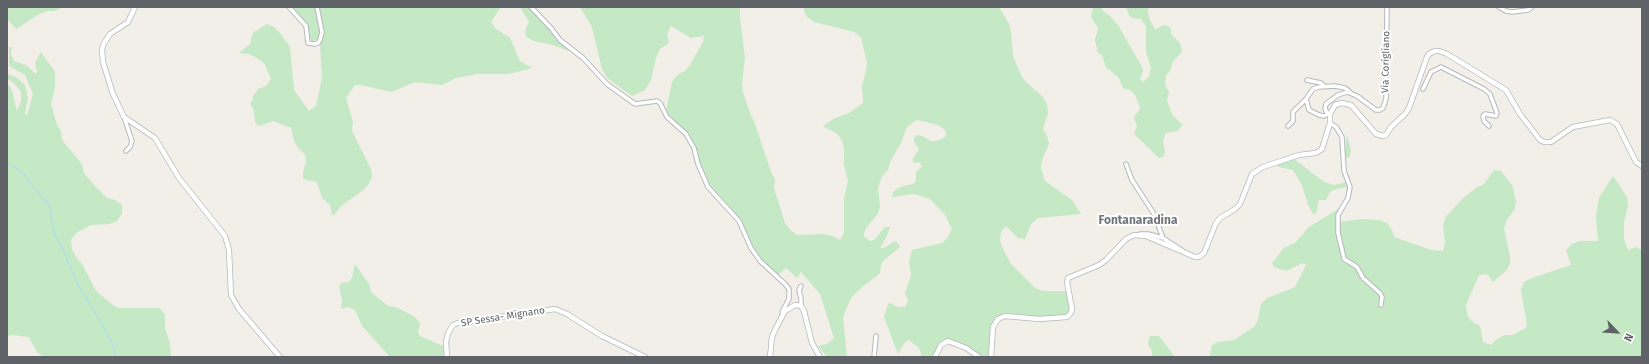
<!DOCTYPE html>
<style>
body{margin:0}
#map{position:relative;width:1649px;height:364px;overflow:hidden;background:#f1efe8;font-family:"Fira Sans",sans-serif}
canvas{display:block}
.frame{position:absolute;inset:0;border:8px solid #5f6368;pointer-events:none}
.north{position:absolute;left:1597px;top:312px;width:40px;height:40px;-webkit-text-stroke:3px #fff;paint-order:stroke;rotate:115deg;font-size:11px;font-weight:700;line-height:16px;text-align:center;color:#5f6368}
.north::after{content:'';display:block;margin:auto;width:14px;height:18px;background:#5f6368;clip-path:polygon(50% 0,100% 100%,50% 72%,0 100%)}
</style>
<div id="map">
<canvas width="1649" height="364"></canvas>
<div class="frame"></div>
<div class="north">N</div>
</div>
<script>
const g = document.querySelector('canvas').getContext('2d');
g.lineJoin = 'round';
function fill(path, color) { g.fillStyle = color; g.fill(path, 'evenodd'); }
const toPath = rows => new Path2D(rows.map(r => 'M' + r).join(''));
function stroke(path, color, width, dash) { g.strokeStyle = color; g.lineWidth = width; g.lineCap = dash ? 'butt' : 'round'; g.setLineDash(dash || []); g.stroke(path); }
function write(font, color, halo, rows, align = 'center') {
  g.font = font + ' "Fira Sans",sans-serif'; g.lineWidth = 4; g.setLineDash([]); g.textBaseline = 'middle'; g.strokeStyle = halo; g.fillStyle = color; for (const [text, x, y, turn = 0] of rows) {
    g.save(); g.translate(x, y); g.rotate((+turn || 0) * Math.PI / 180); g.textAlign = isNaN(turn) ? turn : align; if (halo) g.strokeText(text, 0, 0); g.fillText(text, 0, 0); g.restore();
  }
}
const green = toPath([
 [7,7,64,7,54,11,47,11,38,15,16,29,10,22,7,20],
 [291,7,315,7,320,26,319,39,311,42,307,24],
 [318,7,501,7,491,22,496,29,510,38,520,61,532,68,509,74,477,74,456,78,442,85,415,82,391,92,361,85,355,85,346,98,353,122,352,131,371,169,372,177,368,185,362,191,341,206,335,214,332,215,330,205,322,198,317,182,306,180,303,178,303,172,306,162,305,154,298,148,294,141,291,127,288,127,274,121,259,126,255,122,254,111,250,103,253,100,253,96,258,89,266,86,271,79,264,63,257,58,249,54,239,53,251,43,251,38,253,33,267,24,274,27,280,33,290,47,294,90,309,111,316,106,322,78,320,45,323,34,323,27],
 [520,7,529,7,549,27,560,43,569,50,568,51,553,45,534,41,526,37,525,31,529,22],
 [580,7,740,7,740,18,745,58,742,83,743,92,751,116,754,121,771,172,775,179,774,188,785,223,790,230,797,235,823,234,832,236,840,240,844,233,844,198,848,181,844,165,844,148,842,140,836,133,823,126,833,119,849,113,863,103,862,86,866,71,867,63,861,37,854,32,814,22,807,17,804,11,804,7,999,7,1009,24,1011,32,1013,56,1020,73,1024,80,1043,97,1047,104,1048,113,1043,129,1047,136,1049,144,1042,160,1041,168,1045,181,1073,201,1081,214,1038,218,1031,224,1025,239,1018,238,1006,226,1001,232,1000,241,1003,249,1011,264,1035,288,1043,291,1067,291,1070,305,1070,311,1067,315,1061,316,1018,316,997,318,989,355,987,357,983,357,965,345,950,339,940,343,932,357,922,357,919,348,909,340,905,342,898,354,884,317,888,304,892,303,895,306,900,307,904,307,907,304,908,300,905,293,911,276,909,263,912,250,942,243,948,237,952,229,945,215,930,199,914,194,892,197,893,192,900,187,913,184,916,181,916,172,922,166,919,162,915,163,912,160,919,149,914,142,914,138,917,135,922,136,931,141,936,141,944,138,946,134,945,130,938,125,917,120,907,127,901,143,890,162,888,170,882,176,878,188,880,207,877,215,866,228,863,236,870,241,874,240,885,227,890,227,887,236,880,248,884,248,895,241,898,243,900,247,883,261,881,265,880,273,877,276,863,286,851,298,843,317,847,357,827,357,818,346,827,344,834,338,820,294,801,272,797,278,786,268,779,274,776,273,766,264,755,251,736,214,710,185,699,162,690,136,666,112,672,82,677,75,685,71,690,65,703,42,704,36,691,38,671,26,667,34,669,43,660,49,656,58,651,80,645,90,632,96,607,78,602,69,592,27],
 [1093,7,1101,7,1103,11,1110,16,1118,25,1142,67,1143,71,1140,79,1143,82,1149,76,1151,68,1146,52,1146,26,1141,19,1132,18,1129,15,1126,7,1149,7,1148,10,1149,18,1153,26,1156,29,1164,25,1168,26,1171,29,1171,34,1180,43,1182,52,1173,61,1171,69,1166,76,1165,85,1169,92,1167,101,1173,116,1183,125,1177,131,1165,133,1163,141,1165,153,1163,157,1159,158,1134,134,1137,126,1134,117,1136,114,1139,111,1140,107,1135,95,1129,89,1125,89,1122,86,1119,78,1106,67,1102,55,1098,53,1095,40,1098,28,1091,17],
 [9,47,12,47,11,54,14,61,26,65,36,74,37,71,35,63,41,52,55,72,55,87,51,104,57,125,61,131,62,140,82,164,84,173,95,186,107,198,115,200,122,205,122,214,117,221,109,224,91,225,76,233,71,240,72,249,76,257,82,264,96,291,113,305,118,308,160,308,165,315,165,328,170,344,171,357,44,357,37,352,29,337,12,335,7,336,7,83,12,90,17,111,21,101,21,92,14,83,7,79,7,74,16,77,25,85,28,98,25,114,27,116,33,94,25,75,12,68,9,65],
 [1346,136,1348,138,1351,150,1350,157,1345,159,1346,171,1350,178,1351,190,1346,205,1341,214,1340,222,1362,219,1379,220,1387,223,1392,230,1394,237,1431,250,1443,251,1445,242,1443,225,1446,217,1463,198,1476,188,1484,184,1494,170,1501,171,1512,185,1516,201,1515,209,1506,221,1504,229,1510,256,1510,264,1506,271,1493,282,1487,274,1479,275,1466,305,1467,314,1471,321,1480,326,1483,342,1491,345,1497,339,1505,335,1513,335,1526,328,1527,324,1521,290,1524,282,1532,278,1571,265,1566,250,1572,244,1580,241,1598,241,1596,216,1599,198,1613,176,1627,197,1628,206,1624,222,1624,239,1628,250,1636,247,1642,250,1642,357,1210,357,1210,353,1212,345,1218,342,1234,340,1254,327,1258,320,1261,304,1267,298,1295,287,1306,265,1303,263,1286,271,1274,267,1272,263,1284,248,1295,243,1309,227,1340,208,1345,199,1347,187,1333,190,1330,192,1326,200,1320,200,1318,202,1317,211,1314,215,1308,205,1302,185,1293,170,1279,167,1277,165,1294,159,1324,182,1334,185,1347,182,1343,175,1342,166,1342,149,1346,147],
 [355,264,369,284,371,292,388,306,396,307,415,317,420,324,418,332,420,336,443,346,444,357,390,357,362,326,355,310,348,307,341,309,342,300,339,286,341,283,349,282,352,278],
 [1150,336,1159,336,1175,357,1152,357,1152,351,1148,344]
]);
const stream = toPath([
 [7,163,21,171,49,206,55,236,61,245,77,283,102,324,112,343,116,357]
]);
const minor = toPath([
 [289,7,306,26,308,43,315,44,318,43,320,40,322,32,317,7],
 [531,7,551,28,560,40,583,58,607,84,635,104,657,101,660,103,667,117,686,134,694,148,698,164,708,187,739,221,751,248,760,261,785,284,789,289,789,299,782,312,783,315],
 [1499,7,1506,11,1512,12,1528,10,1532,7],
 [1307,80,1321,83,1324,86],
 [1423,89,1431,72,1441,67,1484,89,1490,94,1497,113,1496,116,1485,114,1483,116,1484,121,1489,126],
 [1328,114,1324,116,1319,115,1309,110,1306,99,1313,89,1319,87,1335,86,1345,88,1350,92],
 [1330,114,1328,114,1325,109,1326,104,1338,95,1347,92,1357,96,1376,110,1380,110,1383,108,1386,99,1387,7],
 [124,117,132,141,130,147,126,151],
 [1330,123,1336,127,1342,137,1344,171,1350,187,1348,198,1338,215,1338,233,1343,254,1344,259,1357,267,1363,278,1380,293,1382,297,1381,305],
 [1288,126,1293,121,1293,112,1306,99],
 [1126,164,1132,180,1154,214,1163,238],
 [1140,234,1148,234,1163,238,1183,251],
 [801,286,799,290,801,299,801,306],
 [874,357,876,336]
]);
const tertiary = toPath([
 [135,7,128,22,110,34,103,45,102,50,103,62,113,94,124,117,155,138,179,178,225,236,229,250,231,295,239,309,280,357],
 [447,357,446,342,448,333,453,325,458,323,555,309,567,314,602,336,645,357],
 [770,357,772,337,776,328,785,311,795,305,801,306,804,311,812,343,820,357],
 [935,357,941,345,948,341,966,348,979,357],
 [991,357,993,327,998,319,1005,316,1039,319,1067,317,1071,313,1072,309,1067,282,1068,278,1099,265,1106,260,1126,239,1134,235,1146,236,1195,257,1199,257,1204,253,1216,223,1220,218,1235,209,1240,204,1252,174,1263,167,1299,155,1316,153,1322,149,1330,123,1330,114,1335,105,1342,103,1351,105,1376,134,1383,136,1386,135,1391,127,1405,114,1409,108,1427,57,1429,54,1435,51,1439,51,1447,54,1506,90,1520,114,1540,140,1544,142,1551,142,1573,127,1610,120,1617,124,1636,162,1642,166]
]);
const streetNames = [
 ["Via Corigliano",1386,62,-89],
 ["SP Sessa- Mignano",503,317,-9]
];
const quarterNames = [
 ["Fontanaradina",1138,221]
];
fill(green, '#c5e8c5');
stroke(stream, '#aadaff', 1);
stroke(minor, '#b5b8bc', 5.5);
stroke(tertiary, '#b5b8bc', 6);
stroke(minor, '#fff', 3.5);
stroke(tertiary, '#fff', 4.5);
write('10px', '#5f6368', '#fff', streetNames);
write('bold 12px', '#70757a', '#fff', quarterNames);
</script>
